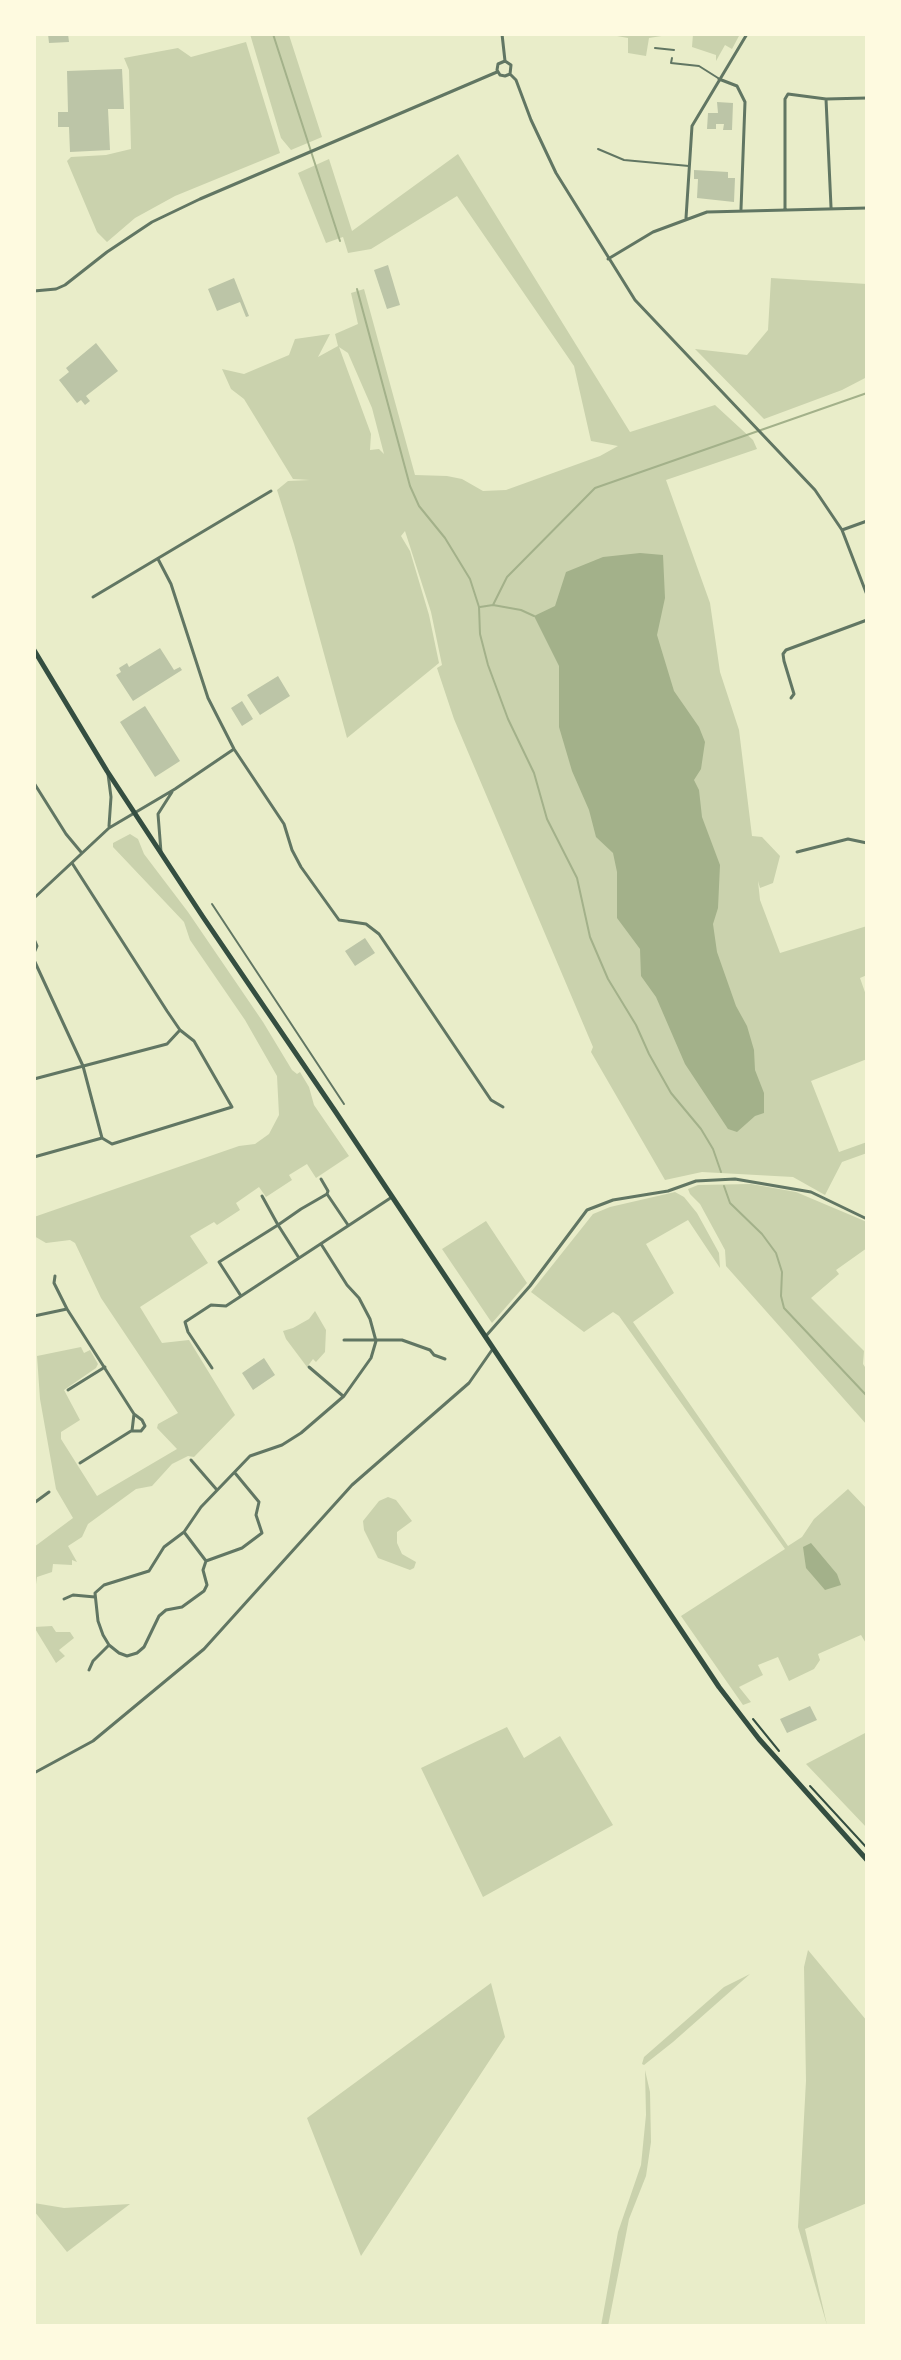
<!DOCTYPE html>
<style>
body{margin:0}
#map{position:relative;width:901px;height:2360px;overflow:hidden;background:#e9edc9;font-family:Quicksand,sans-serif}
canvas{display:block}
.frame{position:absolute;inset:0;border:36px solid #fefae0;pointer-events:none}
</style>
<div id="map">
<canvas width="901" height="2360"></canvas>
<div class="frame"></div>
</div>
<script>
const g = document.querySelector('canvas').getContext('2d');
g.lineJoin = 'round';
function fill(path, color) { g.fillStyle = color; g.fill(path, 'evenodd'); }
const toPath = rows => new Path2D(rows.map(r => 'M' + r).join(''));
function stroke(path, color, width, dash) { g.strokeStyle = color; g.lineWidth = width; g.lineCap = dash ? 'butt' : 'round'; g.setLineDash(dash || []); g.stroke(path); }
const green = toPath([
 [250,34,291,34,289,35,322,137,291,150,281,138],
 [618,34,674,34,649,38,646,56,628,53,628,38,617,36],
 [693,34,740,34,732,49,725,45,716,61,716,55,692,47],
 [246,42,280,153,175,196,135,218,107,242,97,232,67,161,71,157,106,155,131,149,129,70,124,58,178,48,191,57],
 [458,154,630,432,715,405,753,440,757,449,666,480,710,603,720,672,739,730,752,836,762,837,780,856,773,883,760,888,758,881,760,900,780,953,867,926,867,975,860,978,867,998,867,1059,811,1081,839,1152,867,1142,867,1153,842,1162,825,1195,793,1177,702,1172,665,1180,591,1052,593,1047,454,719,437,668,442,665,431,612,405,531,401,536,410,551,429,615,439,663,347,738,294,544,277,490,288,481,310,480,293,479,244,399,231,389,222,369,244,374,289,355,295,339,330,334,318,357,338,346,335,334,358,324,351,293,364,289,415,475,447,476,462,479,483,491,506,490,600,456,618,446,591,441,574,366,457,196,371,249,348,253,343,237,326,243,298,173,329,159,352,231],
 [339,347,348,353,372,408,384,454,379,449,370,450,371,434],
 [771,278,867,284,867,377,842,390,764,419,695,349,747,355,768,330],
 [130,834,138,839,144,854,188,912,263,1022,292,1070,297,1074,300,1072,309,1087,314,1105,349,1156,316,1178,307,1164,289,1175,292,1180,266,1197,259,1187,236,1203,240,1210,217,1225,214,1222,190,1236,208,1263,140,1307,162,1343,189,1340,235,1415,194,1457,188,1456,172,1464,152,1486,136,1489,88,1524,82,1537,68,1546,77,1562,72,1560,72,1565,53,1564,52,1572,37,1577,34,1599,34,1547,73,1518,56,1489,40,1399,37,1356,81,1347,84,1353,90,1350,98,1364,96,1368,64,1390,80,1420,61,1432,61,1439,97,1496,177,1449,157,1428,158,1424,178,1413,101,1298,75,1243,70,1240,46,1243,34,1236,34,1217,239,1146,255,1144,269,1134,279,1115,277,1076,245,1020,190,940,184,922,113,847,113,843],
 [751,1184,796,1192,867,1222,867,1248,836,1270,839,1274,811,1298,864,1351,863,1364,867,1370,867,1425,726,1266,725,1250,700,1204,690,1194,688,1189,698,1185],
 [675,1192,684,1197,697,1213,719,1253,720,1268,688,1220,646,1244,674,1293,633,1322,788,1546,802,1537,814,1519,848,1489,867,1509,867,1645,861,1635,818,1654,820,1660,814,1669,789,1681,778,1657,758,1665,763,1675,739,1687,751,1702,743,1705,681,1616,785,1549,619,1316,613,1312,584,1332,531,1292,593,1214,610,1207],
 [486,1221,527,1283,492,1323,442,1249],
 [315,1311,326,1330,325,1352,316,1362,313,1359,307,1367,286,1339,283,1331,293,1328,309,1319],
 [388,1497,396,1500,412,1521,397,1532,397,1543,402,1554,416,1562,414,1568,410,1570,378,1558,364,1530,363,1521,379,1501],
 [52,1626,56,1632,70,1632,74,1638,59,1650,65,1656,56,1663,34,1627],
 [507,1727,524,1758,560,1736,613,1825,483,1897,421,1768],
 [867,1732,867,1828,806,1764],
 [808,1950,867,2021,867,2203,805,2229,827,2325,798,2227,806,2081,804,1967],
 [750,1974,673,2042,644,2065,642,2064,644,2057,724,1987],
 [491,1983,505,2037,361,2256,307,2118],
 [645,2070,650,2092,651,2142,646,2176,629,2219,608,2326,601,2326,618,2232,641,2165,646,2115],
 [34,2203,64,2208,130,2204,67,2252,34,2211]
]);
const water = toPath([
 [640,553,663,555,665,598,657,635,674,691,699,727,705,742,701,769,694,780,699,790,702,817,720,865,718,908,713,924,717,952,736,1006,747,1026,754,1050,755,1070,764,1093,764,1113,755,1116,737,1132,728,1129,685,1064,656,997,641,976,640,949,617,918,617,872,613,853,596,837,589,810,572,771,559,727,559,666,534,616,555,606,566,572,603,557],
 [811,1543,837,1574,841,1585,825,1590,806,1568,803,1547]
]);
const stream = toPath([
 [273,34,340,241],
 [357,289,410,486,419,506,445,538,470,579,479,607,480,634,488,665,508,719,534,773,547,819,577,878,590,937,608,979,636,1025,649,1054,671,1093,701,1129,713,1149,721,1172],
 [493,605,521,610,534,616],
 [480,607,493,605,507,577,595,488,867,393],
 [724,1186,730,1203,762,1234,776,1253,782,1272,781,1296,784,1308,867,1396]
]);
const building = toPath([
 [48,34,68,34,69,42,49,43],
 [122,69,124,109,108,109,110,150,70,152,69,127,58,127,58,112,68,112,67,71],
 [717,102,733,103,732,130,723,130,724,124,716,124,716,129,707,129,708,113,718,113],
 [694,170,728,172,728,178,735,178,734,202,697,198,698,179,694,179],
 [388,265,400,305,387,309,374,270],
 [234,278,249,316,246,317,240,302,217,311,208,289],
 [96,343,118,371,86,396,90,401,85,405,81,400,77,403,59,380,69,372,66,368],
 [160,648,174,670,180,667,182,670,133,701,116,675,121,672,119,668,127,663,129,667],
 [278,676,290,696,260,715,247,695],
 [242,701,253,719,242,726,231,708],
 [145,706,180,761,155,777,120,722],
 [365,938,375,953,355,966,345,951],
 [264,1358,275,1375,253,1390,242,1373],
 [810,1706,817,1720,787,1733,780,1719]
]);
const path = toPath([
 [753,1719,779,1751],
 [810,1786,867,1848]
]);
const service = toPath([
 [655,48,674,50],
 [672,58,671,63,699,66,718,78],
 [598,149,624,160,689,166],
 [212,904,344,1104]
]);
const minor = toPath([
 [502,34,505,61],
 [510,74,505,76,500,75,497,70,498,64,505,61,511,65,510,74,516,80,531,120,556,173,635,300,815,490,842,530,867,595],
 [719,79,737,86,745,102,741,209],
 [826,99,831,207],
 [785,209,785,99,788,94,826,99,867,98],
 [686,218,692,126,747,34],
 [608,259,653,232,707,212,867,208],
 [34,291,56,289,65,285,107,252,152,222,200,199,497,72],
 [842,530,867,521],
 [158,559,171,584,208,698,234,749,284,824,292,850,301,867,339,920,366,924,379,934,491,1100,503,1107],
 [93,597,271,491],
 [791,698,794,694,784,661,783,654,786,650,867,620],
 [108,774,111,797,109,826],
 [34,783,66,834,81,852],
 [161,852,158,814,172,792],
 [797,852,848,839,867,843],
 [34,898,109,828,175,789,234,749],
 [34,939,37,946,34,953],
 [34,960,83,1066,102,1138],
 [34,1079,167,1044,180,1030],
 [34,1157,102,1138,112,1144,232,1107,194,1041,180,1030,167,1011,72,863],
 [321,1179,328,1191,327,1194],
 [299,1258,278,1225,301,1209,327,1194,348,1225],
 [55,1276,54,1283,67,1309],
 [241,1296,219,1262,278,1225,262,1196],
 [34,1316,67,1309,134,1414,142,1420,145,1426,141,1431,132,1431,134,1414],
 [485,1337,530,1286,587,1210,613,1200,668,1191,696,1181,735,1179,811,1192,867,1219],
 [344,1340,402,1340,430,1350,434,1355,445,1359],
 [309,1367,343,1396],
 [212,1368,188,1332,185,1322,211,1305,226,1306,392,1197],
 [68,1390,105,1367],
 [191,1460,217,1490],
 [80,1463,131,1431],
 [235,1473,259,1502,256,1515,262,1533,242,1548,206,1561,203,1570,207,1585,204,1591,182,1607,166,1610,159,1616,144,1647,137,1653,127,1656,119,1653,109,1645,103,1635,98,1621,95,1593,104,1585,149,1571,164,1547,184,1532,201,1507,250,1456,282,1445,301,1433,344,1396,371,1358,376,1341,370,1319,359,1298,347,1285,321,1244],
 [34,1503,49,1492],
 [184,1532,206,1561],
 [64,1599,73,1595,95,1597],
 [89,1670,93,1661,109,1645],
 [34,1773,93,1741,204,1649,352,1485,469,1383,492,1350]
]);
const primary = toPath([
 [34,650,107,771,203,917,335,1111,719,1687,759,1739,867,1860]
]);
fill(green, '#cad2ad');
fill(water, '#a3b18a');
stroke(stream, '#a3b18a', 2);
fill(building, '#bcc5a7');
stroke(path, '#344e41', 2);
stroke(service, '#617663', 2);
stroke(minor, '#617663', 3);
stroke(primary, '#344e41', 5);
</script>
